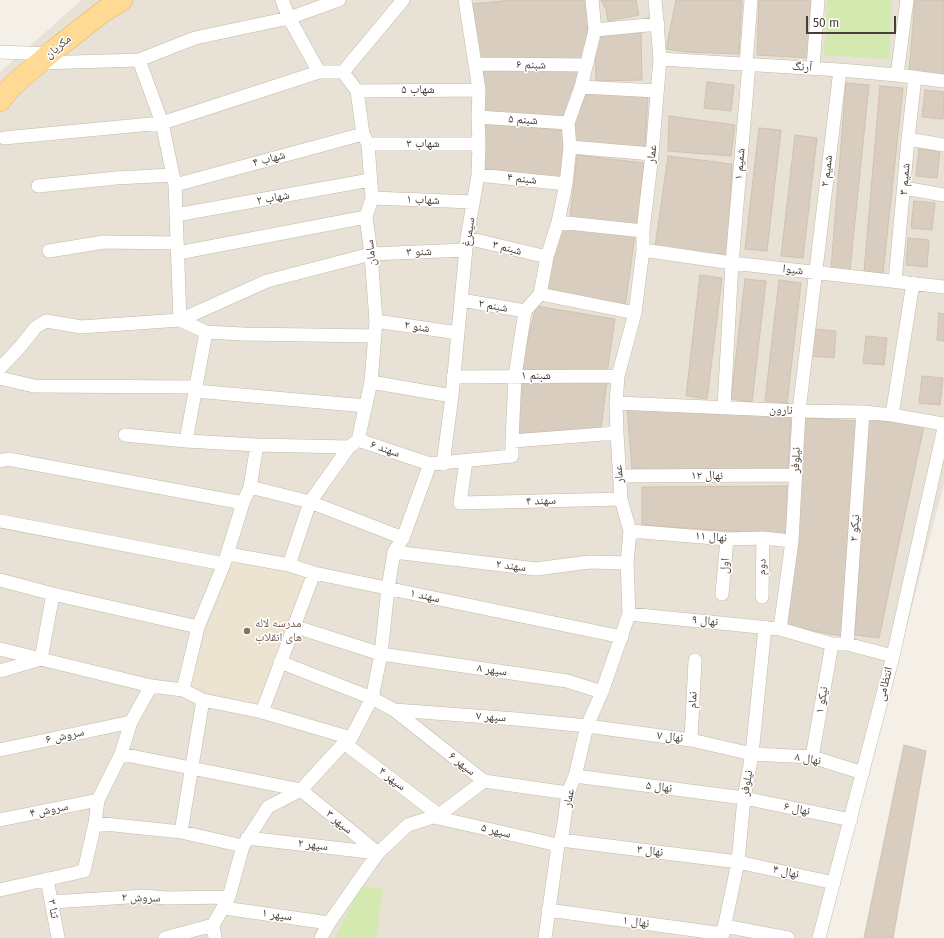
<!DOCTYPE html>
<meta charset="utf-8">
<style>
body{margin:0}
#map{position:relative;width:944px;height:938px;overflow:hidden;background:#f4efe7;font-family:"Fira Sans",sans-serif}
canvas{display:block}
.scale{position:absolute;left:806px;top:16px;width:90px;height:18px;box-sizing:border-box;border:2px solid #473f36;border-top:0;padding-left:5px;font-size:12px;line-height:14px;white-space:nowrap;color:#473f36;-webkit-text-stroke:3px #fff;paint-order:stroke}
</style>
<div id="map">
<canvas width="944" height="938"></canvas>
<div class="scale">50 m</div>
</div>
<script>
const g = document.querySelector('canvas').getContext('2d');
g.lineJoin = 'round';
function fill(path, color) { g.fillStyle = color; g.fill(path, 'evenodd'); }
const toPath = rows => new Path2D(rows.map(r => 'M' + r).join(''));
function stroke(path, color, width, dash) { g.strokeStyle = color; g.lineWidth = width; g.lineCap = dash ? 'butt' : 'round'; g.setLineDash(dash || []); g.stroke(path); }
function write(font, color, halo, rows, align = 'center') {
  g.font = font + ' "Fira Sans","Noto Naskh Arabic",sans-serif'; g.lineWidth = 3; g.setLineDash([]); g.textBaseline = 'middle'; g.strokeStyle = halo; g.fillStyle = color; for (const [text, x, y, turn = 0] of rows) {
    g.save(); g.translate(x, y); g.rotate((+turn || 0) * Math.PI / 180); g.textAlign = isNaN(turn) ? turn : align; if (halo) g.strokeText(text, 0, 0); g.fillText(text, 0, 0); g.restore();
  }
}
const residential = toPath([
 [82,0,944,0,944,483,826,938,0,938,0,72]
]);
const education = toPath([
 [233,560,305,576,261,707,189,685]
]);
const green = toPath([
 [827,0,892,0,889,59,824,55],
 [361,886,383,889,376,938,335,938]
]);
const building = toPath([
 [512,0,586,0,588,24,583,62,480,58,471,4,512,0],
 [601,0,636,0,639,15,608,21,606,10,601,0],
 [676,0,742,0,739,54,686,52,666,49,676,0],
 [759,0,812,0,810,58,757,55,759,0],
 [915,0,944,0,944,76,909,71,915,0],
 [641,33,642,80,596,81,595,34,641,33],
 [481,67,580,68,565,121,482,114,481,67],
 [707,82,734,85,731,111,704,108,707,82],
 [846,83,869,85,850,270,831,269,846,83],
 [880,86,903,88,883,273,864,272,880,86],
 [925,90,944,92,943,119,922,117,925,90],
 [588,92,648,95,645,148,573,144,575,120,588,92],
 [669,116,735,125,731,156,668,151,669,116],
 [481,120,565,131,560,181,481,171,481,120],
 [759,128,781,130,767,251,745,249,759,128],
 [795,135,817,138,803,258,781,256,795,135],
 [919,149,940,151,937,178,916,176,919,149],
 [577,155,644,163,637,227,570,219,577,155],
 [668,156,732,164,728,256,655,247,668,156],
 [914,201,935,203,932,230,911,228,914,201],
 [562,227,635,236,625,307,546,288,562,227],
 [908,238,929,240,927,267,906,265,908,238],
 [700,275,722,278,707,399,686,396,700,275],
 [745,279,766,281,752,402,731,399,745,279],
 [779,280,801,283,787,403,765,401,779,280],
 [536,306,615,319,607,373,520,372,536,306],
 [939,313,944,314,944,341,937,340,939,313],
 [815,329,836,331,834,358,812,356,815,329],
 [866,336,887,338,884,365,863,363,866,336],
 [922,376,943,378,940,405,919,403,922,376],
 [607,382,601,428,517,434,518,383,607,382],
 [627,409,791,415,788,470,632,469,627,409],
 [803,418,856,421,841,636,787,626,803,418],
 [868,419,924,426,898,547,879,638,855,635,868,419],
 [787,486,787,533,744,532,642,525,642,487,787,486],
 [904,745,926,751,893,938,864,938,904,745]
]);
const minor = toPath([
 [282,0,289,18,319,72],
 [595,30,658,24],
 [0,52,50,54],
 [660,59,840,70,897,75,944,81],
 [139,60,162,123,175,185,180,320],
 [40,63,139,60,195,38,289,18,339,0],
 [476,64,586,65],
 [746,64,751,0],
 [813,68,818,0],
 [343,72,357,91,363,134,368,144,372,198,366,217,371,254,376,321,371,382,358,440],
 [343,72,403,0],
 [897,75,907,0],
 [581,87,657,91],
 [357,91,479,90],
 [478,117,568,123],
 [4,138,162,123,319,72,343,72],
 [908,139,944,145],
 [368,144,479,144],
 [570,147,652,154],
 [478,175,566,184],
 [175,185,363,134],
 [38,186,116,178,173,175],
 [904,188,944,195],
 [372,198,473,202],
 [176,215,370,180],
 [558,222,643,231],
 [467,238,547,257],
 [643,250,732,263,944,287],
 [49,251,104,242,177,243],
 [178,253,366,217],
 [895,281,908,139,915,77],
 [540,294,635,313],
 [461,300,525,311],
 [180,320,206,332],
 [376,321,458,333],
 [0,368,20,347,36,327,46,321,81,327,180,320,267,281,371,254,466,250],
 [453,377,618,376],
 [0,378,34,386,196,387],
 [371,382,452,396],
 [195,391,366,406],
 [616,403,799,411,863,412,892,415,944,424],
 [724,407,732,263,749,64],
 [892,415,913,283],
 [125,435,186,441,257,445,349,447,358,440,430,464,512,456,512,441,617,433],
 [186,441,206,332,243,334,375,336],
 [512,441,515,376,525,311,540,294,547,257,558,222,566,184,570,147,568,123,581,87,595,30,592,0],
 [0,461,8,459,243,503],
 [466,461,460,503,621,499],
 [443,464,452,396,467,238,478,175,479,144,478,117,479,90,465,0],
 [619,476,795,475],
 [250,487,310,502,403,538],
 [0,521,224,564],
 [630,531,727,539,763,538,792,541],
 [394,552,536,569,589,562,627,563],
 [228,554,289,565,314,573,622,637],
 [289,565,310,502,349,447],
 [0,580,53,594,198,627],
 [722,594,727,539],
 [762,597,763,538],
 [629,614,780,629,832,644,847,644,893,656],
 [293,626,381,654,567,681,602,692],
 [780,629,792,541,799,411,840,70],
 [847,644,863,412],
 [0,649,41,659,53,594],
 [280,662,372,698,394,710,484,781,568,793],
 [0,671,41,659,151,686,183,690,203,700,262,712,351,738],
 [183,690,198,627,224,564,243,503,250,487,257,445],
 [394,710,516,719,587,726,691,740,752,754,812,757,863,773],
 [262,712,314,573],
 [691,740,695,660],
 [344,743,439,815],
 [0,750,131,722],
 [121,754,301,790,378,853],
 [812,757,832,644],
 [575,776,744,798,851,820],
 [434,817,558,845],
 [0,820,98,800],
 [95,823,181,832,243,846,268,807,301,790,344,743,351,738,372,698,381,654,388,588,394,552,403,538,430,464],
 [181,832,203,700],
 [247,838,378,853],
 [561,840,738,862,834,883],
 [47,879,58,938],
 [0,890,84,871,95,823,98,800,121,754,131,722,151,686],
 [52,902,143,896,167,898,229,897],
 [224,908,329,923],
 [548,910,723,934],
 [724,926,788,938],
 [165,938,213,925],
 [215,938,213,925,229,897,243,846],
 [321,938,329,923,378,853,408,825,439,815,484,781],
 [545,938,558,845,561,840,564,823,568,793,575,776,587,726,602,692,629,614,627,563,630,531,621,499,617,433,616,403,618,376,635,313,643,250,643,231,652,154,660,59,655,0],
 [722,938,738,862,744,798,752,754,765,627],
 [819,938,893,656,944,428]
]);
const primary = toPath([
 [0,101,12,86,54,50,104,11,122,0]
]);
const markers = [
 [247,631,4,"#8d6e63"]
];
const streetNames = [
 ["مکریان",58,47,-39],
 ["شبنم ۶",531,65,1],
 ["آرنگ",802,67,4],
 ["شهاب ۵",418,90],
 ["شبنم ۵",523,120,4],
 ["شهاب ۳",423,144],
 ["عمار",652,154,-84],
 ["شهاب ۴",269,159,-15],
 ["شمیم ۱",740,164,-85],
 ["شمیم ۲",827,171,-83],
 ["شبنم ۴",522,179,6],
 ["شمیم ۳",905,179,-85],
 ["شهاب ۲",273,198,-10],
 ["شهاب ۱",423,200,2],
 ["سیمرغ",469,232,-81],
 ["شبنم ۳",507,248,14],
 ["شنو ۳",419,252,-2],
 ["سامان",371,253,-96],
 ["شیوا",793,270,6],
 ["شبنم ۲",493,306,10],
 ["شنو ۲",417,327,9],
 ["شبنم ۱",536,376],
 ["نارون",781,410,3],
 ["سهند ۶",385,449,19],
 ["نیلوفر",796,460,-87],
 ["عمار",619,474,-94],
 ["نهال ۱۲",707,476],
 ["سهند ۴",541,501,-2],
 ["نیکو ۲",855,528,-86],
 ["نهال ۱۱",711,537,4],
 ["سهند ۲",511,566,7],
 ["اول",725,566,-85],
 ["دوم",762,567,-89],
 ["سهند ۱",425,596,12],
 ["نهال ۹",705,621,6],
 ["سپهر ۸",492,670,8],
 ["انتظامی",885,684,-76],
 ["نمام",693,700,-87],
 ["نیکو ۱",822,700,-80],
 ["سپهر ۷",491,717,4],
 ["سروش ۶",65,736,-12],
 ["نهال ۷",670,737,7],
 ["نهال ۸",808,759,9],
 ["سپهر ۶",462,764,38],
 ["سپهر ۴",392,779,37],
 ["نیلوفر",747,783,-81],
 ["نهال ۵",659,787,7],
 ["عمار",569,798,-78],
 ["نهال ۶",797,809,12],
 ["سروش ۴",49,810,-11],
 ["سپهر ۳",339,822,39],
 ["سپهر ۵",496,831,13],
 ["سپهر ۲",313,845,7],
 ["نهال ۳",650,851,7],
 ["نهال ۴",786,872,12],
 ["سروش ۲",141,898,1],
 ["ثنا ۳",53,909,80],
 ["سپهر ۱",277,915,8],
 ["نهال ۱",636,922,8]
];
const educationNames = [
 ["مدرسه لاله",255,624],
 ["های انقلاب",255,638]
];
fill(residential, '#e8e1d5');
fill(education, '#ede3d1');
fill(green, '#d3e9af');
fill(building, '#d9cdbf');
stroke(building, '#d1c2b0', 1);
stroke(minor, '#c3b9ad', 14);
stroke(primary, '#e6b663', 22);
stroke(minor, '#fff', 13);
stroke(primary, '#ffda95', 21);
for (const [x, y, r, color] of markers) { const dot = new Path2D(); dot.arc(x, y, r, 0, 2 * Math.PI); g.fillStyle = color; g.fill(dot); stroke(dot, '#fff', 1.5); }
write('12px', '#473f36', '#fff', streetNames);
write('12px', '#785e54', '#fff', educationNames, 'left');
</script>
